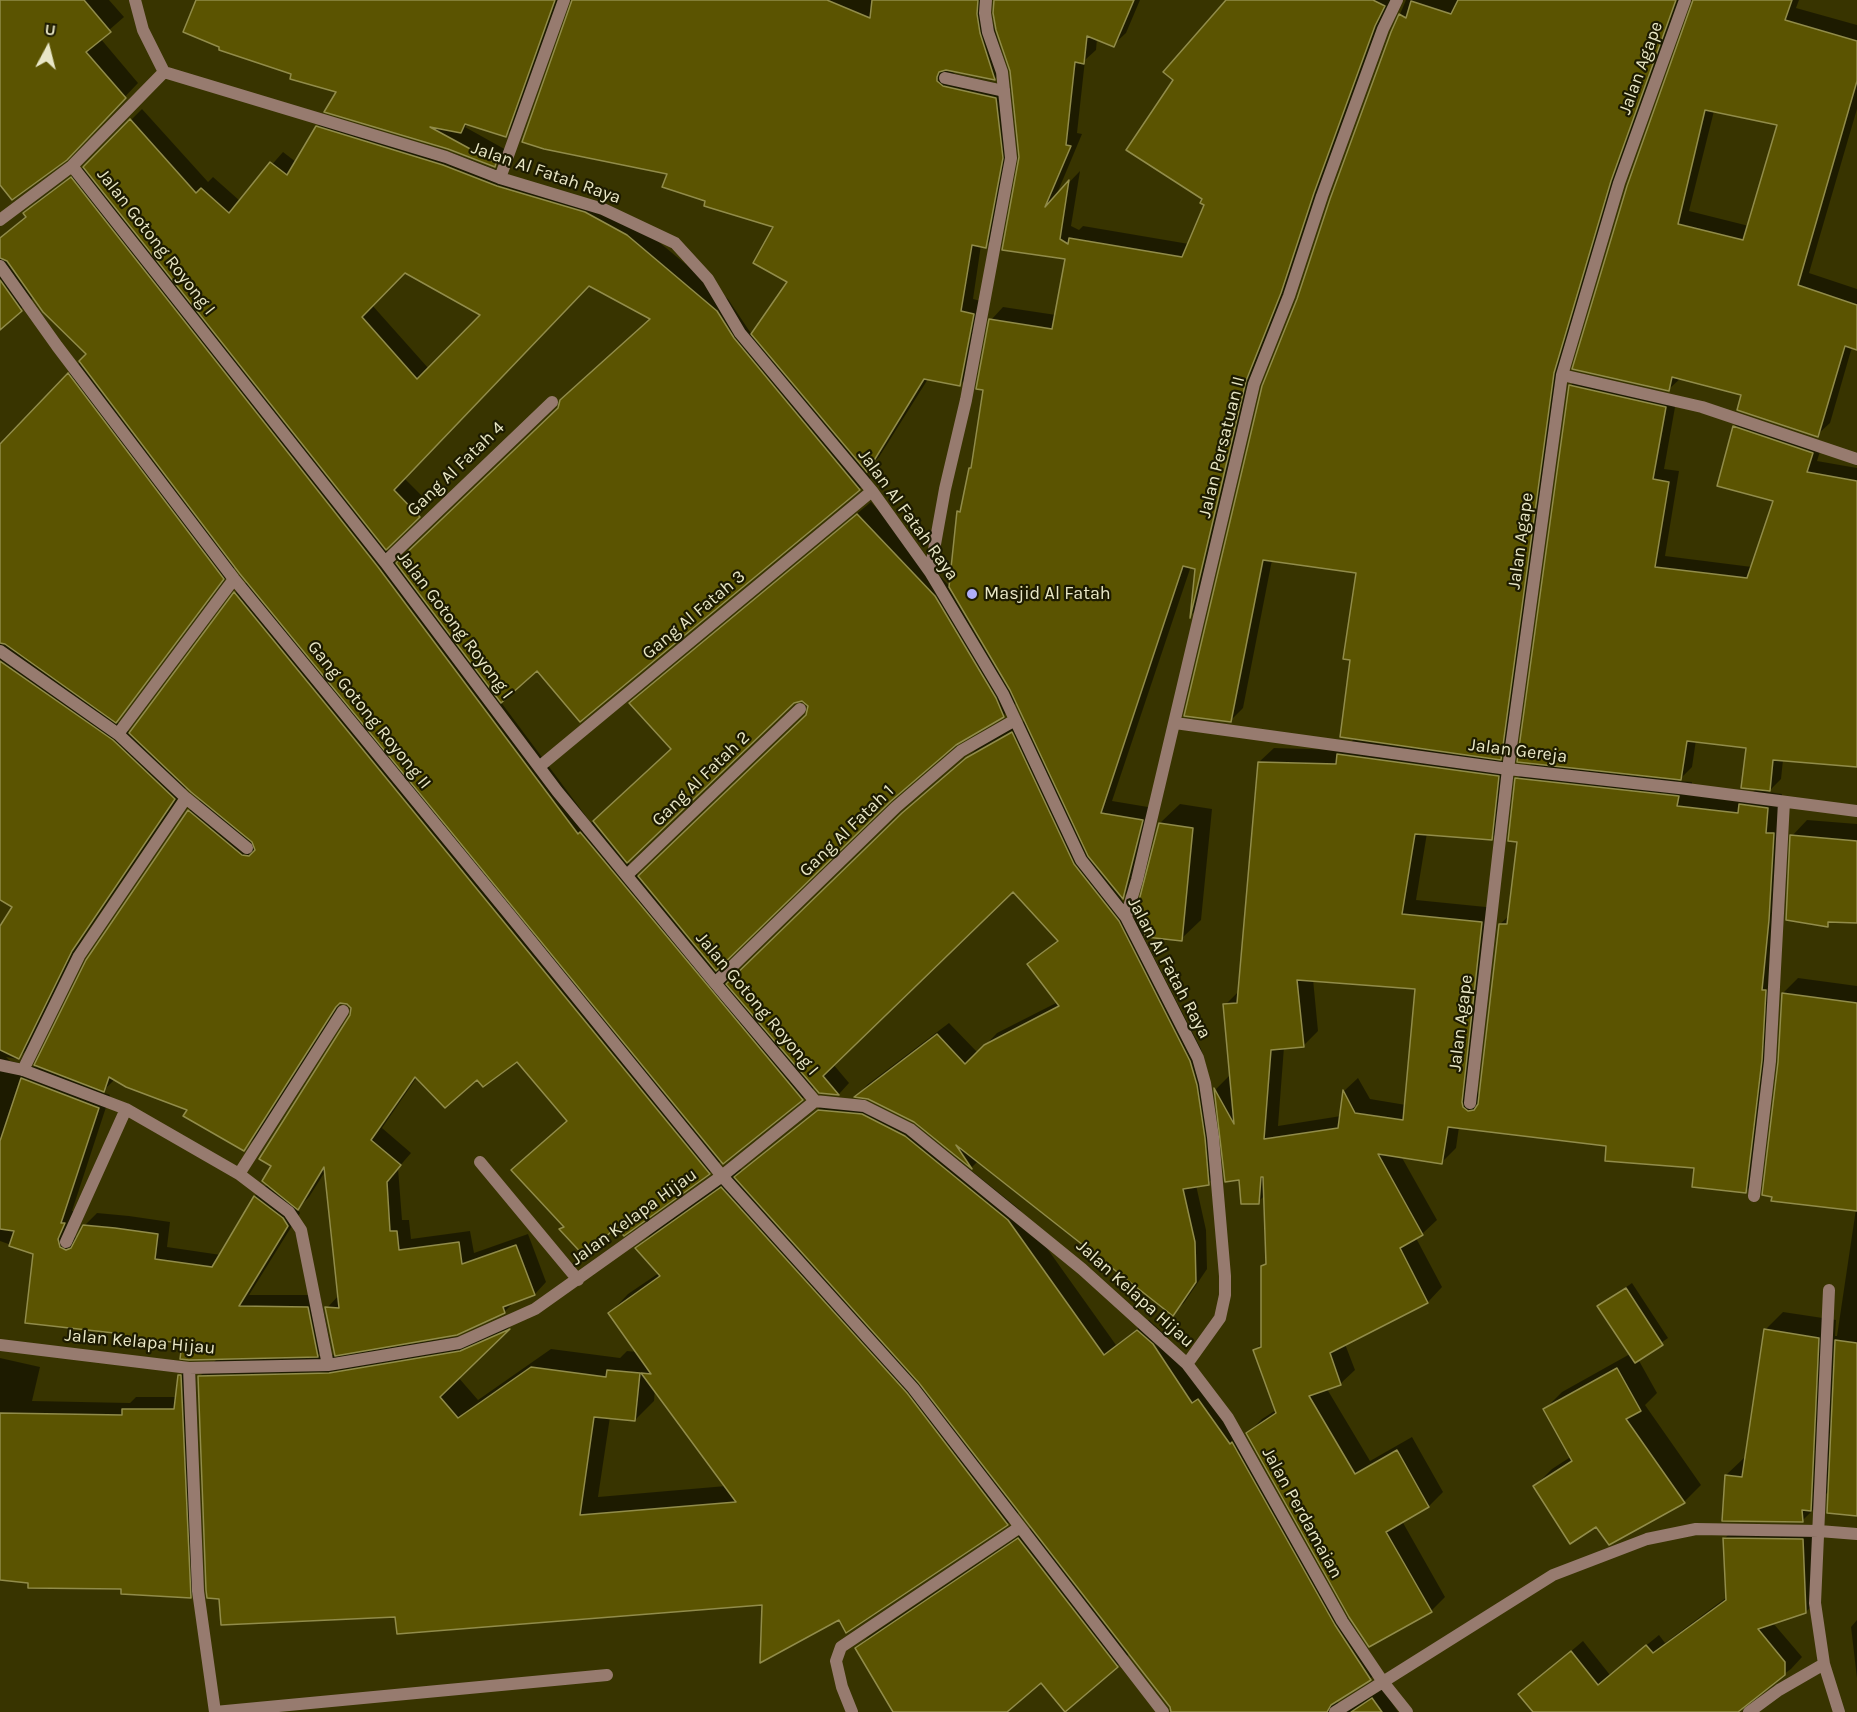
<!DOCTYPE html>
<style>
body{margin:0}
#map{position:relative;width:1857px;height:1712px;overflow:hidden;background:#383400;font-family:Karla,sans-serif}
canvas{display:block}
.north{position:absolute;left:18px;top:18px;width:60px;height:60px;-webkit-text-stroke:4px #1d1b01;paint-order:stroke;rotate:7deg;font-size:16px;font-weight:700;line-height:24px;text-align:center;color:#e9e7c6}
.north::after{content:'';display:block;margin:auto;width:21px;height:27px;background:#e9e7c6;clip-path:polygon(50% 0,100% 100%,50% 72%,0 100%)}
</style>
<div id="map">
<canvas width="1857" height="1712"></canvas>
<div class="north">U</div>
</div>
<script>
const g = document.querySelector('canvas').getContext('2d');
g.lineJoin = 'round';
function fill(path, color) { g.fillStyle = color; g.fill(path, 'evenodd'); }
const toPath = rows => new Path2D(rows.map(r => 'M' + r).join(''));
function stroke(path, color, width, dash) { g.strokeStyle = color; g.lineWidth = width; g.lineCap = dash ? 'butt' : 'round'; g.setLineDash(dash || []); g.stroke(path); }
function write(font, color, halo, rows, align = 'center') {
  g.font = font + ' Karla,sans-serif'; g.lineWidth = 4.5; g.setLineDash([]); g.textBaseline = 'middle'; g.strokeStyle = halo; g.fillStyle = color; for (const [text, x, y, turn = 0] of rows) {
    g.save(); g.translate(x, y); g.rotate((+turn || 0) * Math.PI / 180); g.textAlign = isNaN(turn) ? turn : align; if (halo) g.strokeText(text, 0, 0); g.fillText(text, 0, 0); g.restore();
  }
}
const shadow = toPath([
 [0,0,109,0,124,17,100,38,138,83,66,159,0,183],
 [198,0,562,0,518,123,505,136,469,124,465,127,508,151,495,165,338,91,293,73],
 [573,0,989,0,992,21,1006,67,994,79,950,69,955,74,1008,86,1015,144,998,233,985,246,981,245,973,299,985,302,972,372,960,385,928,379,879,457,865,471,871,478,859,489,581,720,537,669,500,701,591,823,672,748,631,703,644,690,871,502,950,587,958,512,962,508,970,469,973,466,985,389,991,320,1003,307,1056,315,1067,258,1021,158,1012,71,996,0,1140,0,1126,33,1113,45,1097,39,1096,50,1085,60,1077,133,1082,134,1056,196,1080,171,1071,226,1079,230,1083,226,1189,244,1205,204,1228,0,1393,0,1258,367,1202,604,1192,614,1197,567,1191,566,1112,801,1154,808,1135,885,1121,899,1135,920,1160,823,1180,804,1212,809,1201,920,1181,939,1143,936,1201,1049,1208,1073,1220,1172,1208,1183,1196,1185,1206,1230,1207,1269,1184,1303,1172,1314,978,1161,972,1167,915,1120,868,1097,857,1096,867,1085,949,1023,978,1053,997,1033,1058,1002,1029,965,1058,940,1013,890,833,1064,849,1083,839,1094,820,1092,815,1086,802,1099,723,1162,722,1160,709,1173,616,1225,561,1229,564,1226,568,1120,517,1060,477,1078,417,1077,382,1128,411,1153,398,1168,402,1220,409,1220,411,1239,470,1231,474,1253,528,1234,546,1282,535,1294,515,1301,504,1312,340,1355,481,1333,523,1314,458,1377,478,1400,551,1349,620,1358,627,1351,637,1352,610,1313,628,1294,659,1273,637,1248,656,1229,740,1169,742,1171,829,1100,873,1104,916,1126,1019,1209,1116,1345,1149,1320,1163,1333,1203,1393,1209,1389,1345,1614,1380,1668,1370,1679,1337,1700,1339,1706,1343,1710,1351,1709,1383,1689,1398,1712,1171,1712,1171,1706,1130,1653,1117,1666,1041,1681,1005,1712,894,1712,857,1648,868,1637,1032,1527,1020,1511,1007,1524,847,1631,839,1618,764,1603,397,1615,199,1377,218,1358,184,1342,116,1331,34,1253,0,1241,0,929,14,907,0,898,0,446,88,354,34,297,0,328,0,238,27,215,25,213,37,201,84,167,142,109,208,182,213,177,240,201,283,152,296,162,317,127,328,116,455,154,637,224,728,299,752,335,789,281,775,226,707,200,669,173],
 [405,271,482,315,429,369,372,305],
 [589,284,652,318,397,564,385,548,430,504,404,478],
 [236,565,248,581,235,593,131,733,115,721,128,708],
 [802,699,809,706,807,715,639,877,627,861,794,702],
 [1017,702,1026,720,979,747,915,802,729,983,716,968,890,800,955,743,1004,715],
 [187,786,202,798,189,811,87,961,35,1067,10,1061,6,1057,18,1059,30,1046,84,937],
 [342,1001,351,1006,351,1016,268,1184,255,1196,221,1255,167,1247,170,1222,129,1216,97,1213,84,1226,78,1238,72,1235,76,1211,72,1211,110,1095,102,1092,115,1079,189,1109,244,1149,256,1137],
 [326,1170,339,1295,327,1308,336,1355,317,1356,330,1343,320,1295,249,1295,300,1213,297,1209,309,1197],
 [655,1389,726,1486,598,1497,610,1417,635,1420,654,1401],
 [1406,0,1683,0,1566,359,1513,746,1498,760,1513,762,1505,824,1491,839,1427,833,1416,900,1496,908,1476,1087,1480,1099,1500,924,1510,915,1519,841,1517,779,1533,762,1570,386,1581,375,1677,396,1664,469,1679,471,1665,556,1752,567,1775,500,1734,427,1745,416,1823,442,1817,461,1857,468,1857,767,1783,760,1781,779,1768,792,1782,794,1760,1177,1745,1192,1696,1167,1608,1145,1459,1127,1456,1148,1442,1162,1401,1156,1437,1220,1422,1234,1416,1238,1442,1287,1428,1302,1345,1344,1355,1370,1340,1384,1327,1389,1370,1461,1412,1437,1443,1492,1429,1506,1402,1521,1445,1597,1431,1611,1248,1433,1262,1419,1276,1410,1255,1350,1263,1342,1263,1266,1267,1262,1265,1195,1258,1202,1241,1179,1227,1181,1216,1089,1229,1076,1232,1080,1225,1005,1240,990,1259,762,1274,748,1343,750,1355,738,1352,659,1358,571,1272,560,1243,708,1230,721,1298,299,1392,33],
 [1696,740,1748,747,1757,788,1747,798,1691,793,1692,782,1678,781,1692,767],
 [1313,979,1416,987,1406,1105,1370,1099,1358,1078,1344,1091,1341,1116,1278,1126,1284,1047,1304,1045,1318,1031],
 [1694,0,1799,0,1796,8,1857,25,1857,109,1809,273,1857,289,1857,346,1852,347,1830,423,1817,435,1743,394,1681,378,1669,389,1574,368],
 [1714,111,1779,123,1749,226,1689,211],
 [1807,820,1857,824,1857,921,1832,920,1827,925,1792,836],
 [1798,978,1857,986,1857,1515,1830,1490,1820,1500,1820,1503,1802,1521,1726,1475,1744,1458,1746,1458,1765,1330,1783,1312,1836,1320,1835,1336,1837,1336,1856,1209,1780,1062,1783,993],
 [1632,1283,1668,1338,1638,1359,1657,1393,1645,1405,1701,1485,1684,1502,1610,1543,1596,1525,1535,1486,1552,1469,1572,1456,1545,1409,1562,1392,1630,1354,1599,1306],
 [0,1358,40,1367,32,1401,130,1403,136,1397,177,1397,180,1376,192,1363,202,1584,190,1596,122,1588,0,1578],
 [1736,1527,1814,1528,1817,1600,1806,1612,1773,1623,1802,1657,1791,1669,1752,1697,1737,1712,1535,1712,1521,1694,1583,1641,1610,1675,1659,1635,1665,1643,1727,1597,1725,1538],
 [1857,1620,1857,1678,1851,1627]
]);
const building = toPath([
 [0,0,84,0,111,32,86,52,126,98,67,160,12,200,0,185,0,0],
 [196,0,555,0,506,137,465,124,461,133,430,127,496,163,495,167,448,149,324,112,336,92,290,79,291,74,219,50,219,47,183,32,196,0],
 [572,0,827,0,870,18,872,0,978,0,977,14,980,33,995,80,946,70,939,72,937,77,937,81,943,86,996,98,1003,158,986,248,972,245,961,311,974,314,960,386,924,379,867,472,751,334,787,282,753,263,773,227,704,206,705,201,662,187,667,174,544,149,522,142,572,0],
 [994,0,1134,0,1114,47,1087,36,1084,64,1075,62,1066,145,1071,146,1045,207,1069,180,1060,239,1068,244,1069,238,1182,257,1204,205,1200,203,1202,199,1126,150,1173,80,1163,72,1226,0,1373,0,1385,6,1375,26,1314,193,1281,293,1246,381,1190,618,1195,569,1183,566,1101,813,1143,820,1123,899,1088,856,1010,690,949,587,957,511,960,512,969,468,971,468,983,390,976,389,989,319,1052,329,1065,259,1002,250,1019,157,1010,71,996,30,993,13,994,0],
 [1458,0,1676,0,1611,181,1554,373,1501,760,1340,737,1350,660,1343,659,1356,573,1263,560,1231,722,1184,716,1262,386,1297,299,1330,199,1391,32,1399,14,1406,18,1411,1,1451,14,1458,0],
 [1693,0,1792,0,1785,20,1857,41,1857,81,1798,285,1857,305,1857,350,1845,346,1818,437,1737,410,1741,395,1672,377,1669,391,1572,369,1627,186,1693,0],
 [1705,110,1777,125,1743,240,1678,224,1705,110],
 [130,119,196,193,201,188,229,213,270,162,287,175,316,126,443,165,497,186,585,212,627,235,717,311,734,338,860,490,580,722,537,671,501,703,396,563,558,408,560,400,650,319,589,286,394,490,420,517,386,550,83,167,130,119],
 [405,273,480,315,417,379,362,317,405,273],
 [71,177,378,567,578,834,580,832,803,1100,723,1164,240,574,79,361,86,354,43,312,7,261,0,258,0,238,26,217,23,213,71,177],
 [0,280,22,311,0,330,0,280],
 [68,373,224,579,116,723,5,644,0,643,0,444,68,373],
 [1569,385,1666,407,1653,479,1669,482,1655,567,1747,578,1773,501,1717,486,1733,426,1813,453,1807,472,1857,481,1857,767,1773,760,1770,791,1741,788,1746,748,1687,741,1681,780,1517,762,1569,385],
 [857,514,935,596,996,698,1004,717,956,745,891,801,716,971,638,876,806,715,808,706,802,701,794,703,627,863,593,821,671,749,629,703,857,514],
 [234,592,710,1174,624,1236,616,1227,585,1257,559,1229,564,1227,511,1170,567,1121,517,1062,483,1087,477,1080,445,1108,415,1077,371,1140,401,1165,387,1182,390,1231,397,1231,399,1250,459,1242,462,1264,516,1245,535,1295,503,1307,505,1313,457,1335,335,1356,325,1307,339,1308,324,1167,298,1210,262,1181,271,1166,259,1159,350,1015,351,1008,347,1004,340,1003,336,1007,244,1151,183,1116,187,1110,126,1087,109,1077,104,1092,34,1065,86,960,188,810,242,855,249,856,255,850,252,842,191,792,129,733,234,592],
 [0,661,113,740,175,799,72,951,19,1059,0,1050,0,926,12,907,0,900,0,661],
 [1012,732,1074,864,1119,921,1190,1061,1197,1085,1205,1138,1209,1185,1183,1189,1195,1242,1196,1282,1173,1316,956,1145,972,1169,914,1122,868,1099,854,1097,937,1034,965,1064,984,1045,1059,1006,1027,964,1058,941,1013,892,823,1076,839,1095,819,1093,726,984,902,813,966,758,1012,732],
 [1337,754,1499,776,1492,840,1415,834,1402,914,1482,922,1462,1102,1463,1107,1468,1111,1474,1110,1478,1104,1499,924,1507,924,1517,842,1508,841,1515,778,1679,796,1677,806,1738,813,1739,804,1768,808,1766,833,1774,833,1769,920,1762,990,1766,990,1762,1060,1746,1193,1692,1187,1694,1168,1605,1161,1606,1146,1448,1127,1442,1164,1378,1154,1423,1235,1400,1248,1428,1303,1330,1353,1341,1385,1309,1396,1355,1474,1397,1450,1429,1507,1386,1532,1432,1612,1369,1647,1349,1617,1246,1433,1276,1413,1253,1350,1261,1347,1261,1266,1266,1264,1263,1177,1261,1177,1259,1204,1241,1204,1239,1180,1225,1182,1214,1088,1234,1124,1223,1004,1237,1003,1258,762,1336,764,1337,754],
 [1297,980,1415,989,1403,1120,1355,1113,1343,1090,1338,1128,1264,1139,1271,1050,1304,1047,1297,980],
 [1159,823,1193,828,1182,941,1146,937,1135,916,1159,823],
 [1790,835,1857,841,1857,923,1828,922,1828,927,1786,920,1790,835],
 [1782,993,1857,1003,1857,1211,1771,1201,1772,1197,1762,1195,1778,1062,1782,993],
 [21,1078,99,1108,61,1223,65,1223,58,1239,60,1247,66,1250,71,1248,83,1225,115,1228,158,1234,155,1259,212,1267,254,1196,283,1218,288,1226,239,1306,308,1307,318,1357,189,1360,180,1359,182,1343,114,1336,114,1333,25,1323,33,1254,9,1246,14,1231,0,1229,0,1141,21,1078],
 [818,1110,862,1114,905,1136,1008,1220,1104,1355,1137,1330,1153,1344,1192,1403,1198,1399,1230,1444,1232,1442,1335,1625,1371,1680,1331,1705,1327,1712,1171,1712,1170,1707,919,1383,734,1177,818,1110],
 [721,1187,907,1393,1008,1525,846,1633,839,1620,760,1663,762,1605,397,1634,395,1617,221,1625,219,1599,207,1598,206,1590,198,1376,329,1373,460,1351,510,1329,440,1397,458,1418,531,1367,606,1377,607,1370,640,1373,635,1421,594,1417,580,1515,736,1502,641,1373,651,1374,608,1313,660,1276,635,1248,721,1187],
 [1626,1288,1663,1345,1635,1363,1597,1306,1626,1288],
 [1764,1329,1819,1338,1811,1511,1802,1510,1803,1522,1722,1521,1725,1475,1742,1477,1764,1329],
 [1835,1340,1857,1343,1857,1516,1827,1513,1835,1340],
 [1617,1368,1641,1411,1626,1419,1685,1503,1609,1545,1596,1527,1570,1544,1533,1486,1572,1461,1543,1409,1617,1368],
 [178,1375,181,1375,191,1598,121,1594,121,1589,28,1588,28,1583,0,1580,0,1413,122,1415,122,1409,174,1409,178,1375],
 [1018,1538,1118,1667,1065,1712,1041,1683,1007,1712,893,1712,855,1648,1018,1538],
 [1723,1538,1803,1539,1806,1613,1758,1629,1785,1662,1785,1675,1738,1712,1533,1712,1518,1694,1571,1651,1598,1685,1646,1645,1653,1653,1726,1600,1723,1538],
 [1372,1698,1382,1712,1351,1712,1372,1698]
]);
const service = toPath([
 [945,78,1004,91]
]);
const minor = toPath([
 [135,0,143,30,164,72],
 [164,72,446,157,500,178,603,209,675,243,708,279,740,333,872,491,930,572,1003,694,1081,860,1126,917,1198,1058,1205,1083,1213,1137,1225,1276,1225,1295,1220,1318,1187,1364],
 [72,166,385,562,557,791,715,983,815,1101],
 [500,178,564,0],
 [0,220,72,166,164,72],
 [0,266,57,346,234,579,509,914,722,1176,913,1388,1163,1712],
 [1562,375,1702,407,1857,459],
 [385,562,552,402],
 [930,572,945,489,966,400,1011,158,1002,72,988,32,985,13,986,0],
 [0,651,118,734,186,798,247,848],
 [1175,723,1508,769,1679,788,1857,811],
 [118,734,234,579],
 [539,767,872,491],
 [627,875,800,709],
 [1126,917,1137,880,1254,384,1289,296,1322,196,1383,29,1397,0],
 [715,983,896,807,961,751,1015,720],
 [0,1065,23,1070,126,1109,239,1174,289,1212,301,1230,328,1365],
 [23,1070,79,956,186,798],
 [1470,1103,1508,769,1562,375,1619,183,1685,0],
 [480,1162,578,1280],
 [239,1174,343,1011],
 [1754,1196,1770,1061,1784,802],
 [66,1242,126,1109],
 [1829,1290,1815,1603,1824,1664,1839,1712],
 [0,1345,189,1368,328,1365,459,1343,535,1309,722,1176,815,1101,864,1106,910,1129,1082,1269,1187,1364,1228,1418,1342,1621,1383,1682,1407,1712],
 [189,1368,198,1591,215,1712],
 [215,1712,607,1675],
 [852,1712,842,1687,836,1661,841,1647,1020,1527],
 [1335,1712,1553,1575,1647,1539,1696,1529,1819,1531,1857,1534],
 [1749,1712,1779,1690,1824,1664]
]);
const markers = [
 [972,594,6,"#afaefa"]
];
const streetNames = [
 ["Jalan Agape",1641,68,-70],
 ["Jalan Al Fatah Raya",546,173,19],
 ["Jalan Gotong Royong I",156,242,52],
 ["Jalan Persatuan II",1222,447,-76],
 ["Gang Al Fatah 4",456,469,-44],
 ["Jalan Al Fatah Raya",908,515,54],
 ["Jalan Agape",1521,541,-82],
 ["Gang Al Fatah 3",694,615,-40],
 ["Jalan Gotong Royong I",455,625,53],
 ["Gang Gotong Royong II",369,715,51],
 ["Jalan Gereja",1518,751,7],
 ["Gang Al Fatah 2",701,779,-44],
 ["Gang Al Fatah 1",847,831,-44],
 ["Jalan Al Fatah Raya",1169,968,62],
 ["Jalan Gotong Royong I",757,1004,50],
 ["Jalan Agape",1461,1023,-83],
 ["Jalan Kelapa Hijau",634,1217,-36],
 ["Jalan Kelapa Hijau",1135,1294,42],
 ["Jalan Kelapa Hijau",140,1342,5],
 ["Jalan Perdamaian",1302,1513,61]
];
const poiNames = [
 ["Masjid Al Fatah",984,594]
];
fill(shadow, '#0007');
fill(building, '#5b5401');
stroke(building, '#918c4a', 1.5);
stroke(service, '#977b6f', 12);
stroke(minor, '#977b6f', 12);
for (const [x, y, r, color] of markers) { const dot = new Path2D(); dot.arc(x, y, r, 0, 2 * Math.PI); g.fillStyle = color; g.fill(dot); stroke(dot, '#1d1b01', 2); }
write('18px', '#e9e7c6', '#1d1b01', streetNames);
write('18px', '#e9e7c6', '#1d1b01', poiNames, 'left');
</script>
